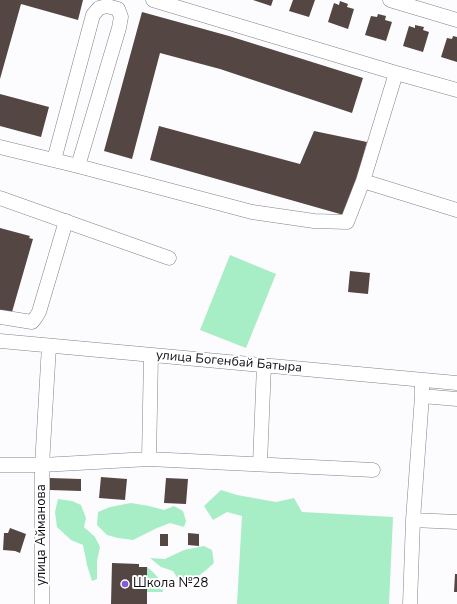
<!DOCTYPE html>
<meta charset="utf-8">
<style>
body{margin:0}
canvas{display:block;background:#fcfbfe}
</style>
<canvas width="457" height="604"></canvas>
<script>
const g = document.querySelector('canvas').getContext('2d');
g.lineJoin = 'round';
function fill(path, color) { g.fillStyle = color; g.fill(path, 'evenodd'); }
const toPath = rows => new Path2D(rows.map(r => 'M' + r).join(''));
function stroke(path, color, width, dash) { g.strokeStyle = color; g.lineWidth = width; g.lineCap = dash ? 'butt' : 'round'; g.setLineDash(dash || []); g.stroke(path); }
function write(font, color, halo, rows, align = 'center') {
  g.font = font + ' "Nunito Sans",sans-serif'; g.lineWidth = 4; g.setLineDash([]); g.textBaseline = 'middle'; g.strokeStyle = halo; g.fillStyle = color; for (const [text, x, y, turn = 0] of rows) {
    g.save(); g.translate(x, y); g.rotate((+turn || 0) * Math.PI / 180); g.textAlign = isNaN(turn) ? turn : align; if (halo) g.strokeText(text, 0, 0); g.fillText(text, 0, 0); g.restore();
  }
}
const green = toPath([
 [230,255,276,274,246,348,200,330],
 [221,490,237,495,276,502,294,498,302,512,393,517,389,604,237,604,242,516,227,512,213,520,204,506],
 [58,499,72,501,81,505,86,518,84,527,95,537,100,547,97,561,97,579,92,581,87,565,83,545,71,540,57,527,55,512],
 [131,503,149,506,164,510,174,506,183,511,186,521,184,527,170,523,157,528,133,540,118,538,107,535,97,525,98,512,110,507],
 [204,546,212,550,214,563,205,571,189,583,180,582,173,571,161,567,150,558,165,559,184,550],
 [147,567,154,573,162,583,163,592,143,592]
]);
const building = toPath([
 [0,0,83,0,78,20,21,4,0,79],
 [253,0,273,0,271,6],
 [293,0,315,0,309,17,289,11],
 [340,1,348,4,347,7,354,9,348,29,328,22,334,3,339,5],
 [142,12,229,36,363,78,352,113,220,69,160,53,132,159,104,151],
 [378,14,386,16,385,20,392,22,386,41,365,35,371,16,377,17],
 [415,25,424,27,423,30,429,32,423,52,403,46,409,26,415,28],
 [453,36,457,37,457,62,441,57,447,38,452,39],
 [0,94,49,107,41,137,0,126],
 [159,126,300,164,314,131,367,142,347,216,150,160],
 [0,228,30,236,29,238,33,239,10,319,0,316],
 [350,271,370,273,368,294,348,292],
 [101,477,127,479,125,500,99,498],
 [50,478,81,479,81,491,50,490],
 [166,478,188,479,186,504,164,503],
 [10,528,26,534,20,553,15,551,3,550,4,533,8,533],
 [188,533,199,534,199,546,188,545],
 [160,534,168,534,168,546,160,546],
 [112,563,139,564,139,567,147,567,147,604,111,604],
 [455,574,457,574,457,592,454,592]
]);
const minor = toPath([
 [153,0,396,73,457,90],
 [390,0,457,20],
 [0,147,78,166,252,212,314,221,347,222,363,181,457,210],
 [54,160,93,15,99,8,107,6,118,9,121,17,119,28,78,166],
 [363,181,396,73],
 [0,198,169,258],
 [0,317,32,322,36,317,39,312,66,221],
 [0,341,457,383],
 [422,396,457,399],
 [149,459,151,355],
 [260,464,264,365],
 [0,465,42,465,149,459,373,470],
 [413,520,457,522],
 [42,604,42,465,49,346],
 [410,604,413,520,422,396,422,380]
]);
const markers = [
 [125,584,4,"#835cd7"]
];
const streetNames = [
 ["улица Богенбай Батыра",229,362,5],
 ["улица Айманова",42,535,-90]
];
const poiNames = [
 ["Школа №28",133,584]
];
fill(green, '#a7edc5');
fill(building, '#544642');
stroke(minor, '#85808d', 15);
stroke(minor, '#fff', 14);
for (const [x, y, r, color] of markers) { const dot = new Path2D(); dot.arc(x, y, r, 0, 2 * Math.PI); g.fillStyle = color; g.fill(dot); stroke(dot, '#fff', 1.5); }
write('13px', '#100e13', '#fff', streetNames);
write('13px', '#100e13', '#fff', poiNames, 'left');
</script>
